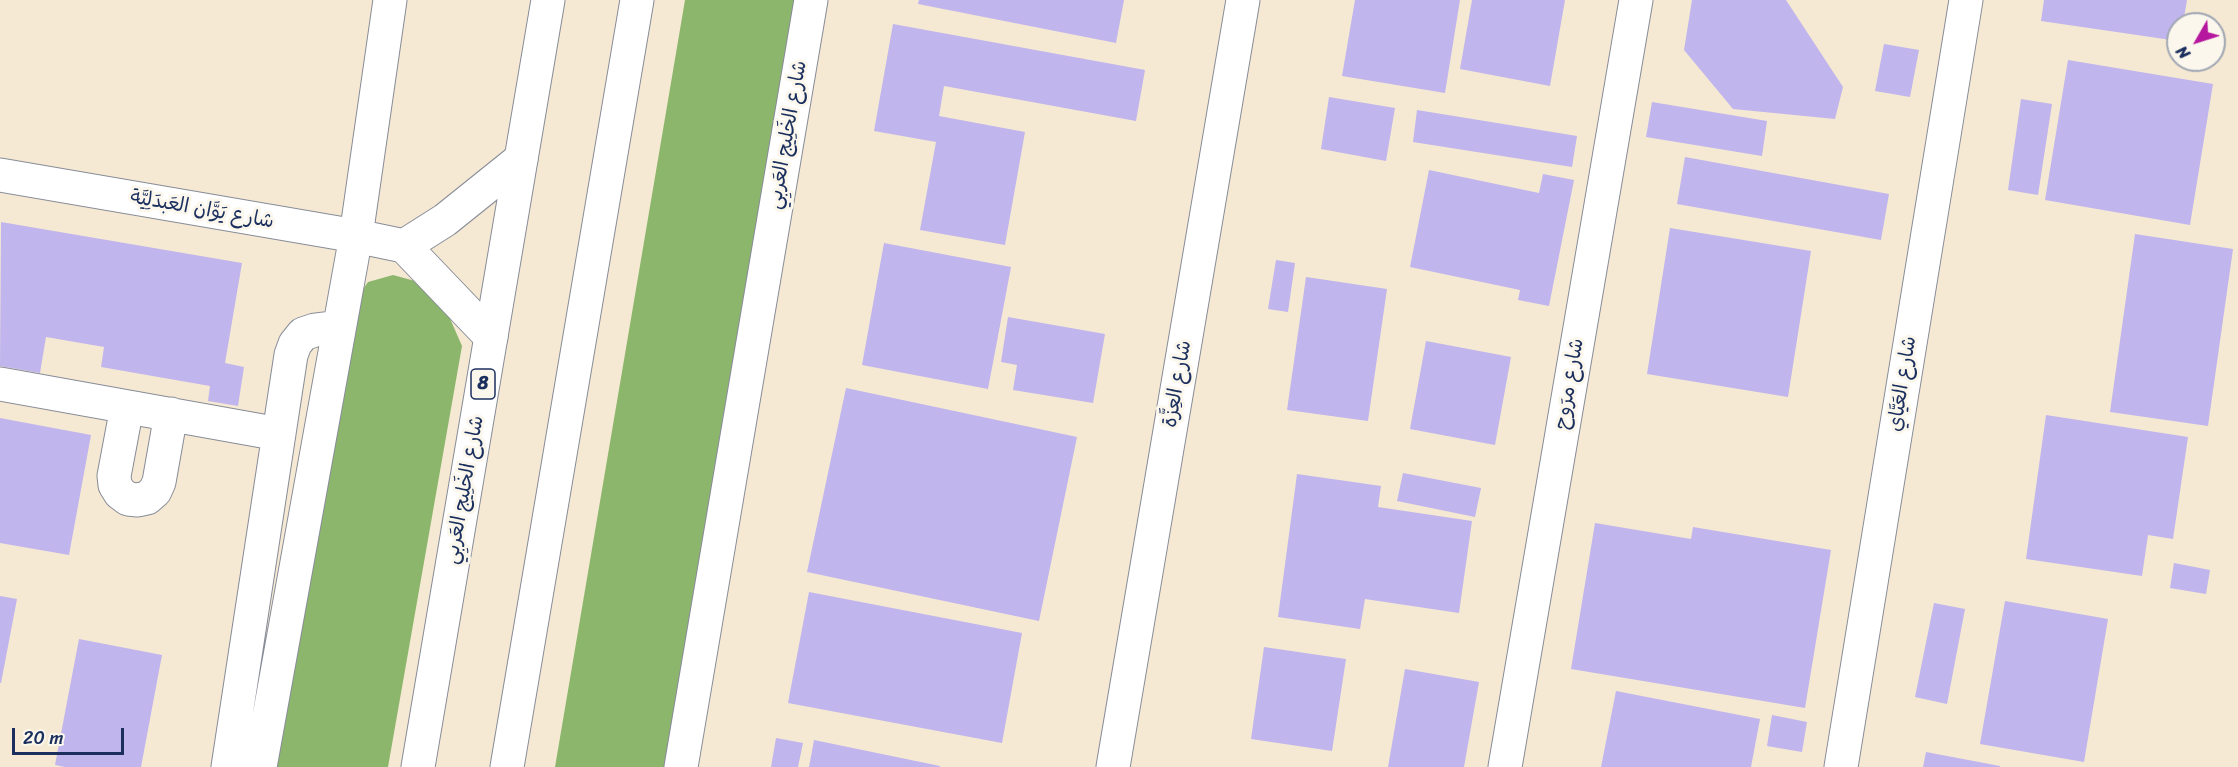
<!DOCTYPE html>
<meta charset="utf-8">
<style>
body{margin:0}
#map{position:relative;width:2238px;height:767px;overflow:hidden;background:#f5e9d3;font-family:Sriracha,sans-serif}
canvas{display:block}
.north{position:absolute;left:2166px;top:12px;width:60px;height:60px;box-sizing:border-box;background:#fbf7ec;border:2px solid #a1a7b3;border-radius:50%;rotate:231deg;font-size:16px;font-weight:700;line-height:24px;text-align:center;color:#1b2f5e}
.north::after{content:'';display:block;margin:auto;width:21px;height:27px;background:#b5179e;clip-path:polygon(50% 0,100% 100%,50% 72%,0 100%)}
.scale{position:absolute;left:12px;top:728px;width:112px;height:27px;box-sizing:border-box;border:3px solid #1b2f5e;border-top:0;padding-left:8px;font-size:18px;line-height:21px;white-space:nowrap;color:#1b2f5e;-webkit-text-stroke:4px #fbf7ec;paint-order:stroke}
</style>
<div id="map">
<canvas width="2238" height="767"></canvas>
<div class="north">N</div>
<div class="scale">20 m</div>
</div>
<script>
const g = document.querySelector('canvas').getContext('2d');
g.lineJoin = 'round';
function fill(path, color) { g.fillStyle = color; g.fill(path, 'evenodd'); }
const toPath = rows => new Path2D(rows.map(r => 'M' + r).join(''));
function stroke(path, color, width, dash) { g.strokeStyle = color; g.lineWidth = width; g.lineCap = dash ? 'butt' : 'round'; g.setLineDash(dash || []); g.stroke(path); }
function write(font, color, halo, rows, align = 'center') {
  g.font = font + ' Sriracha,"Playpen Sans Arabic",sans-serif'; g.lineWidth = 6; g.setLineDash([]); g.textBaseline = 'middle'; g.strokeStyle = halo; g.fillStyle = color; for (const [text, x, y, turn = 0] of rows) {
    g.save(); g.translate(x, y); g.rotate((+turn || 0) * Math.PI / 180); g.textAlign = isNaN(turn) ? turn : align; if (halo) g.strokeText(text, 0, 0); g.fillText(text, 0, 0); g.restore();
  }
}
const forest = toPath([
 [685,0,805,0,677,767,555,767],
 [393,275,426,284,448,314,462,346,388,767,269,767,349,309,368,282]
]);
const building = toPath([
 [919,0,1124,0,1116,43,918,4],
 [1355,0,1460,0,1445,93,1342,76],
 [1472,0,1565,0,1550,86,1460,69],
 [1692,0,1786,0,1843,87,1835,119,1733,109,1684,50],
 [2044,0,2187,0,2183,24,2178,24,2178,41,2041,21],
 [893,24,1145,70,1136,121,944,86,939,116,1025,132,1005,245,920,230,936,142,874,131],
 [1884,44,1919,50,1910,97,1875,91],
 [2068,60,2213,84,2190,225,2045,200],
 [1329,97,1395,108,1386,161,1321,149],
 [2021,99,2052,104,2038,195,2008,190],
 [1652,102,1767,121,1762,156,1646,137],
 [1417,110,1577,136,1572,167,1413,142],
 [1685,157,1889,194,1881,240,1677,204],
 [1429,170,1539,193,1543,174,1574,180,1549,306,1518,300,1520,290,1410,267],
 [1,222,242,263,225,363,244,367,238,406,208,401,210,386,101,367,104,347,46,337,40,373,0,366],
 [1670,228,1811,251,1788,397,1647,374],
 [2135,234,2233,249,2208,426,2110,412],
 [884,243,1011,267,988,389,862,365],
 [1276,260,1295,263,1288,312,1268,309],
 [1306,277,1387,289,1368,421,1287,410],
 [1008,317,1105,334,1093,403,1013,390,1017,365,1001,362],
 [1426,341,1511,357,1495,445,1410,429],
 [846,388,1077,437,1039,621,807,572],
 [2046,415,2188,437,2173,539,2148,535,2142,576,2026,559],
 [0,418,91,435,69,555,0,543],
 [1403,473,1481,488,1475,517,1397,501],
 [1297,474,1381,486,1378,507,1472,521,1459,613,1365,599,1360,629,1278,617],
 [1595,523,1691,539,1693,527,1831,550,1805,708,1571,669],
 [2174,563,2210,570,2206,594,2170,588],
 [809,592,1022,633,1002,743,788,703],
 [0,596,17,599,1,683,0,683],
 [2005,601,2108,619,2084,762,1980,744],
 [1934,603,1965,609,1947,704,1915,697],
 [79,639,162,655,141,767,65,767,55,765],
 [1264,647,1346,659,1332,751,1251,739],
 [1405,669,1479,682,1464,767,1388,767],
 [1616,691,1760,719,1751,767,1601,767],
 [1772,715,1807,722,1802,752,1767,746],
 [776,738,803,743,798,767,771,767],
 [814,740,940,766,940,767,809,767],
 [1926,752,2000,766,2000,767,1923,767]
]);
const minor = toPath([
 [0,175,356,236,404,246,491,337],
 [404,246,445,220,521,159],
 [0,384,279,434],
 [127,407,114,476,115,485,120,493,128,499,138,500,147,498,155,491,159,482,171,414],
 [228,767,291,355,295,344,303,334,315,330,339,327],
 [260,767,356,236,390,0],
 [681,767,811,0],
 [1113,767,1243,0],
 [1505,767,1636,0],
 [1841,767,1966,0]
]);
const highway = toPath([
 [418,767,548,0],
 [507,767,637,0]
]);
const shields = [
 [483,384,24]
];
const shieldNames = [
 ["8",483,384]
];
const streetNames = [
 ["شارع الخَلِيج العَربِي",788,135,-80],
 ["شارع يَوَّان العَبدَلِيَّة",202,210,10],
 ["شارع العِزَّة",1178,384,-80],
 ["شارع مرَوح",1570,384,-80],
 ["شارع العَيَّاي",1903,384,-81],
 ["شارع الخَلِيج العَربِي",465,490,-80]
];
fill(forest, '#8db66d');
fill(building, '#c0b5ed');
stroke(minor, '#888c98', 35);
stroke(highway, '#888c98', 35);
stroke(minor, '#fff', 33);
stroke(highway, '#fff', 33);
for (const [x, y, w] of shields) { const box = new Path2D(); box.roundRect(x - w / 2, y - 15, w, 30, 4.5); g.fillStyle = '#fbf7ec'; g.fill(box); stroke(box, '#1b2f5e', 1.5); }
write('bold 18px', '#1b2f5e', null, shieldNames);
write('20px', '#1b2f5e', '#fbf7ec', streetNames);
</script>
